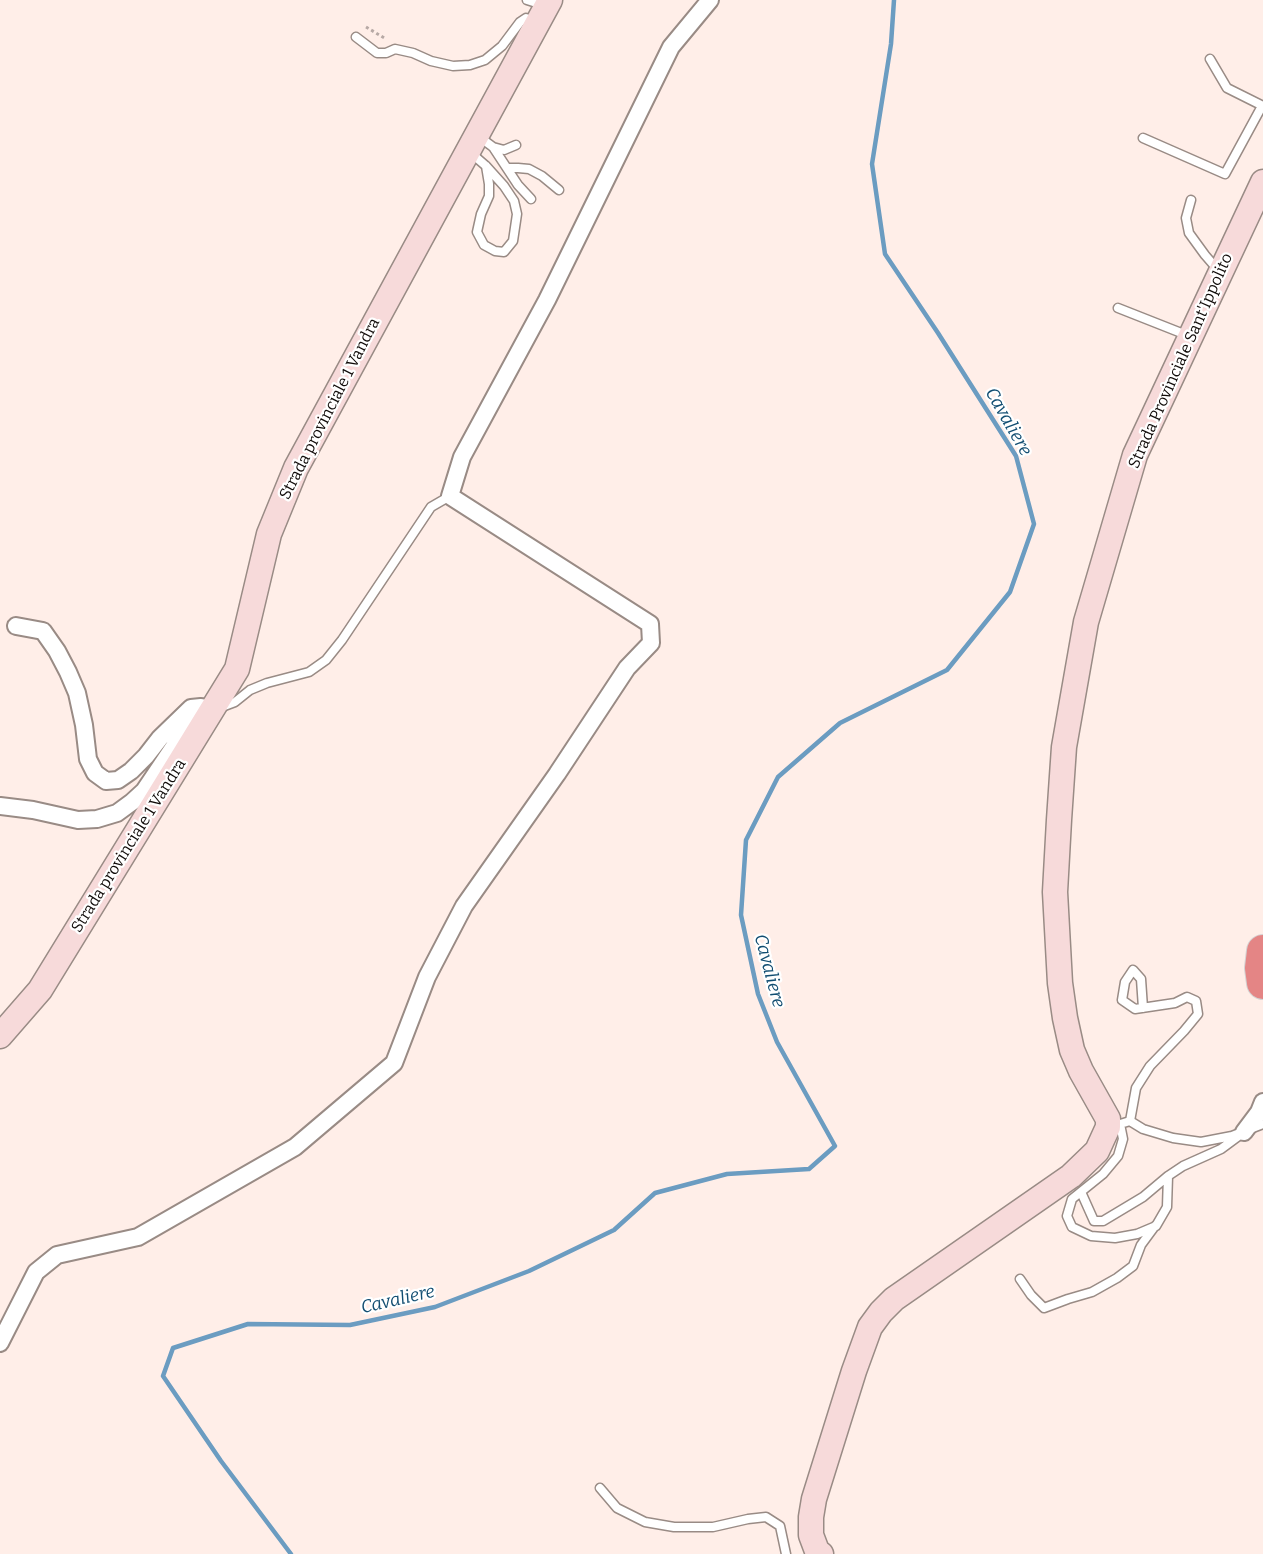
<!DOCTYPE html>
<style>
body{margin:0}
canvas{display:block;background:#ffeee8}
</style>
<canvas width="1263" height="1554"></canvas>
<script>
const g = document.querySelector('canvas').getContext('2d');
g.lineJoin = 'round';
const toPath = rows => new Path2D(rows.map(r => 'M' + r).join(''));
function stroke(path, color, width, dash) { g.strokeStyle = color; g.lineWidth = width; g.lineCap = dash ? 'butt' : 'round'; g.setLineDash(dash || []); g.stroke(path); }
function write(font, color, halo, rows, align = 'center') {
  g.font = font + ' Bitter,serif'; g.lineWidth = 4.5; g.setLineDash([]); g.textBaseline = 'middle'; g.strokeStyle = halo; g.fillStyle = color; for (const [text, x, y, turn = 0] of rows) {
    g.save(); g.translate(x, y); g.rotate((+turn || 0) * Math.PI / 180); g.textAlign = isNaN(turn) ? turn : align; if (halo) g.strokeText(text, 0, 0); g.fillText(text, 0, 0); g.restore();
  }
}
const stream = toPath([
 [291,1554,221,1461,163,1376,173,1348,248,1324,350,1325,435,1307,529,1271,614,1230,655,1193,727,1174,809,1169,835,1146,777,1042,758,994,741,915,746,840,778,777,840,723,947,670,1010,592,1034,524,1016,456,938,333,885,254,872,164,891,44,894,0]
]);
const path = toPath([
 [366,27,386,39]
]);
const lane = toPath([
 [527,0,546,6],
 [356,37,377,53,386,53,395,49,413,53,431,61,453,66,470,65,485,60,502,46,520,22,526,18,537,21],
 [1210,59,1227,88,1263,106],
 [478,136,493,147,518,185,531,199],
 [1143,138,1225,174,1262,106],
 [493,147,504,150,516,145],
 [471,153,486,166,504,186,514,201,517,214,513,241,504,252,495,251,484,245,477,232,481,214,489,196,489,184,486,166],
 [508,168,518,168,529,169,542,176,559,190],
 [1191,200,1186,218,1189,233,1205,255,1218,270],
 [1118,308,1189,336],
 [219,708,235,702,250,690,267,683,309,672,326,660,342,640,431,507,450,496],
 [1130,1121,1143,1129,1173,1138,1201,1142,1232,1136,1263,1124],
 [1120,1124,1123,1139,1118,1156,1103,1174,1072,1199,1067,1216,1072,1227,1091,1236,1115,1238,1137,1234,1156,1226,1167,1207,1168,1176,1183,1166,1221,1149,1244,1132],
 [1117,1125,1130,1121,1136,1088,1150,1066,1184,1031,1198,1014,1196,1001,1187,997,1175,1003,1135,1009,1122,1000,1125,982,1133,970,1141,979,1143,1008],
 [1081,1192,1094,1221,1103,1221,1143,1197,1168,1176],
 [1020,1279,1031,1295,1044,1308,1068,1299,1092,1292,1117,1278,1133,1266,1141,1245,1155,1226],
 [600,1488,617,1508,645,1522,674,1527,713,1527,748,1519,766,1517,780,1526,786,1554]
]);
const street = toPath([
 [16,626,43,631,57,651,68,672,77,693,84,725,88,759,95,773,106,781,118,780,131,771,146,756,160,738,191,708,201,707,213,710],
 [0,806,33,810,78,820,97,819,117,813,132,802,144,791,200,708],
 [1244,1132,1259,1112,1263,1102],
 [0,1343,36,1272,57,1255,138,1237,295,1147,394,1063,427,977,464,906,557,774,627,668,651,643,650,624,450,496,462,457,547,300,671,47,710,0]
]);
const secondary = toPath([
 [0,1036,40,990,237,669,269,534,296,468,550,0],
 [821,1554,817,1551,811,1535,811,1517,814,1499,854,1371,870,1327,881,1312,894,1299,1071,1176,1097,1151,1108,1127,1108,1119,1081,1071,1072,1050,1065,1018,1060,983,1055,892,1059,820,1064,747,1086,622,1135,455,1263,182]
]);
const highway = toPath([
 [1263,951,1261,968,1263,983]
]);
const streetNames = [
 ["Strada Provinciale Sant'Ippolito",1181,361,-66],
 ["Strada provinciale 1 Vandra",330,409,-63],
 ["Strada provinciale 1 Vandra",129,846,-58]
];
const waterNames = [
 ["Cavaliere",1008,422,60],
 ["Cavaliere",769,971,75],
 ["Cavaliere",398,1300,-13]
];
stroke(stream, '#6b9cc1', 4.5);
stroke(lane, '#998b85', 11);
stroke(street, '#998b85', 20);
stroke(secondary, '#998b85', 27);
stroke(highway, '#d4d3d3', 34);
stroke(path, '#b7a9a5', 3, [3, 3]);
stroke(lane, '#fff', 8);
stroke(street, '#fff', 16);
stroke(secondary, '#f7dada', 24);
stroke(highway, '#e48585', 32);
write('16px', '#100b09', '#fff', streetNames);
write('italic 18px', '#114d71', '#fff', waterNames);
</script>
